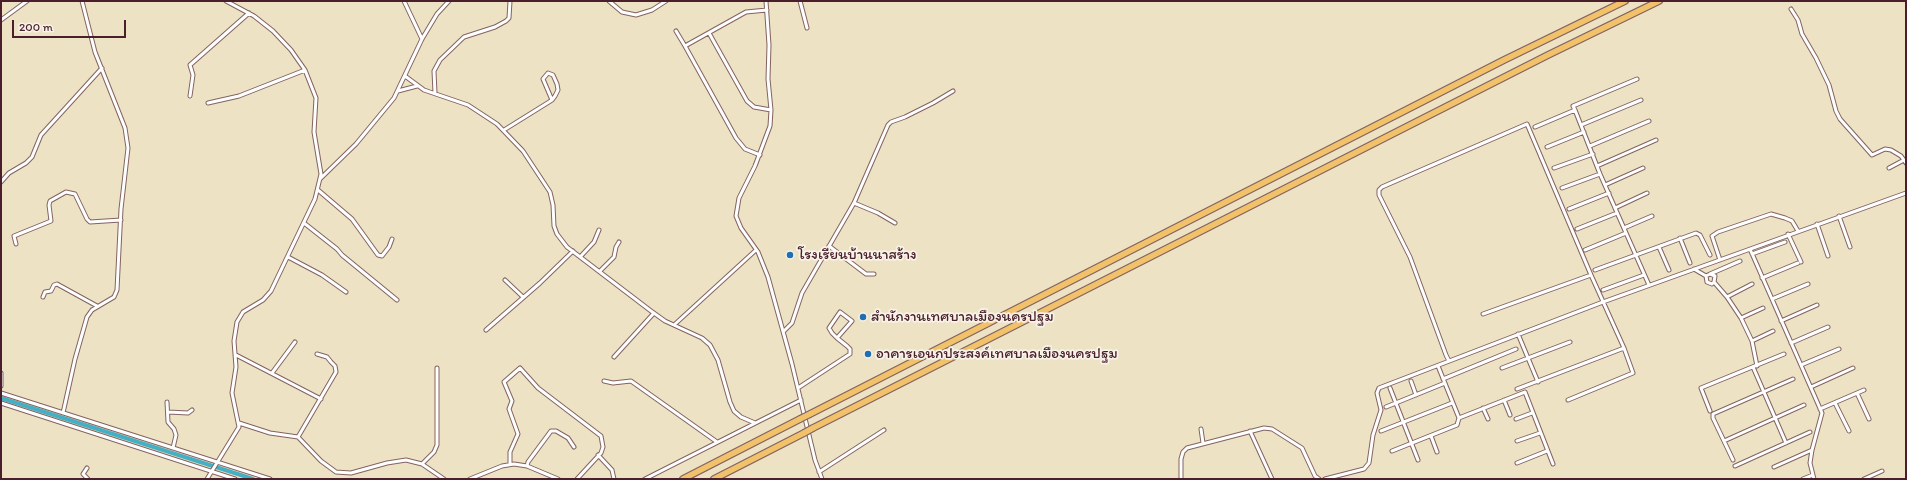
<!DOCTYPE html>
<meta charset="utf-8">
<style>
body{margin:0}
#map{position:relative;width:1907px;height:480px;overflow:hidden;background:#eee2c5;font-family:Itim,sans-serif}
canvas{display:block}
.frame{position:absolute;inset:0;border:2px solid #4a1f2b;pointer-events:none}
.scale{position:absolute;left:12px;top:20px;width:114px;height:18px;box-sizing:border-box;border:2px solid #4a1f2b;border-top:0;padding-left:5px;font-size:12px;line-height:14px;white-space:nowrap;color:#4a1f2b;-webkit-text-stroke:3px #f7f3e8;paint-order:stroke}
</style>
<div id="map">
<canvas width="1907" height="480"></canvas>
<div class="frame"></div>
<div class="scale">200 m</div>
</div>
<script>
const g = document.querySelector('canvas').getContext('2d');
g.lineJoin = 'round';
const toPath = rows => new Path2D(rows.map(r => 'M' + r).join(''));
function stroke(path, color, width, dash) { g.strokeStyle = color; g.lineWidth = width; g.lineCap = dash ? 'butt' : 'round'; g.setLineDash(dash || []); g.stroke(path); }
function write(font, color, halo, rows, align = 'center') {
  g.font = font + ' Itim,"Playpen Sans Thai",sans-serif'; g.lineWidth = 3.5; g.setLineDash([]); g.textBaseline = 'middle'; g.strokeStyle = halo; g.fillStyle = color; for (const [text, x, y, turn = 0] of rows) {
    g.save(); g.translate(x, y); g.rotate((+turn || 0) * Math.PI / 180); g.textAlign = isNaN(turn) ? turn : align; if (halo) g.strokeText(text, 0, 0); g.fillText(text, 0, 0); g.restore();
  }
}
const canal = toPath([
 [1,398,253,479]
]);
const street = toPath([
 [404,1,422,39],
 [609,1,622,12,636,15,652,10,666,1],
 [766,1,769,45,768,79,771,110,770,126,755,166,739,198,736,216,741,228,758,252,768,277,792,364,815,460,822,479],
 [800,1,807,28],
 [1791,9,1798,20,1802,34,1816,58,1829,85,1836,111,1840,119,1872,155,1885,149,1891,150,1901,156,1906,163],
 [1,20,27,1],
 [676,31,685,46],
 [709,33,747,101,754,107,771,110],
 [405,76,424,90,468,105,497,124,523,151,550,192,553,205,554,226,557,234,567,247,651,311,665,321,702,338,710,345,718,360,730,402,734,411,741,417,755,423],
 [398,91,417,86],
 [435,93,434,71,440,60,464,37,495,27,506,21,509,18,510,1],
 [190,96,193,75,190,65,249,13],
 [208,103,239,96,305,70],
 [1575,110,1573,106,1637,79],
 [1581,125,1641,100],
 [1535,127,1575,110,1600,174,1649,285],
 [504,130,549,102,552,100,555,96,558,90,557,84,553,75,548,73,543,79,552,100],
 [1590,146,1649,121],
 [1547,147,1584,132],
 [760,155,745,149,736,138,685,46,746,12,767,10],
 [1597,166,1656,140],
 [1554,168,1593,154],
 [1889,168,1904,160],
 [320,179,356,144,394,98,422,39,437,14,449,1],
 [1,182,9,173,26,163,32,157,41,135,102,68],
 [1605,185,1643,168],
 [1562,188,1600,174],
 [318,190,352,219,378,255,382,256,389,247,392,239],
 [854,203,878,213,895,223],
 [1615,208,1647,193],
 [1569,209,1609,193],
 [1839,216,1850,247],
 [304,223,337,249,342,255,397,300],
 [1817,224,1828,256],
 [1624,228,1652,216],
 [1577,229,1617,213],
 [1788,234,1801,262],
 [1680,238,1690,263],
 [16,244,14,236,51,221,49,205,50,201,66,192,75,194,87,219,90,222,121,220],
 [829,246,866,274,874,274],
 [1659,247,1669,270],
 [1750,249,1822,413,1812,450,1810,463,1814,479],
 [1585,250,1626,233],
 [1752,254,1785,242],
 [581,256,594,242,599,230],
 [288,257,322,275,346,292],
 [1720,260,1712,236,1718,232,1771,214,1785,218,1792,221,1798,231],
 [1694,269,1706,276],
 [1595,270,1696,233,1700,235,1710,255],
 [600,271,614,257,616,247,619,242],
 [1710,274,1740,261],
 [1762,278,1798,263],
 [505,280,523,297],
 [1714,282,1712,284,1707,282,1706,276,1710,274,1715,276,1714,282,1727,297,1741,318,1752,341,1757,366],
 [1603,290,1644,275],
 [43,297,45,292,51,291,54,285,57,284,97,306],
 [1727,297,1752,284],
 [1772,299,1808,284],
 [1483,314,1591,275,1624,348,1633,373,1568,400],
 [1741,318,1763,308],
 [1781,321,1817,305],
 [674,325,756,250],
 [486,330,540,283,573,251],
 [784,331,792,323,802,293,854,203,888,125,891,122,905,117,933,103,953,91],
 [1518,334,1538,382],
 [1752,341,1773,331],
 [1791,343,1828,327],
 [236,355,321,399],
 [614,357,654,313],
 [1449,361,1446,355,1410,257,1379,195,1379,190,1382,187,1527,124,1591,275],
 [1801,365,1839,349],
 [1753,367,1786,443],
 [1502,368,1570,342],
 [1,373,1,386],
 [272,373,295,342],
 [1443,379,1516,349],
 [604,381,613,383,631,381,717,442],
 [1411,381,1416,395],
 [1811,387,1853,368],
 [798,388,850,354,850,349,847,346,837,338,832,333,829,328,840,312,852,321,837,338],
 [1390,388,1418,460],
 [1517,389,1624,348],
 [1,393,270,479],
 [1857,393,1869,419],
 [1504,400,1510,415],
 [167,402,168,422,174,429,176,435,173,448],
 [1,403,235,479],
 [1835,403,1849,431],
 [1386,407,1445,383],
 [1483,408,1488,419],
 [1820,409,1864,390],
 [1710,411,1701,388,1784,354],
 [168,412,188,413,192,410],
 [63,413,75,359,87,317,92,310,114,297,117,290,121,209,128,148,125,128,95,52,82,1],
 [1459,418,1525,392,1553,464],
 [1516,419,1532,413],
 [239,423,270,433,298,437,321,461,336,472,351,473,387,463,406,460,422,464,444,479],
 [1201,429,1203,443],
 [1250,431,1272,479],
 [1381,431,1452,403],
 [1431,436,1437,452],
 [298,437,336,372,335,366,331,362,327,357,317,354],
 [1517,441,1540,433],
 [1724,441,1804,405],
 [1392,451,1457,425,1459,418,1438,366],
 [598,455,612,470,614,479],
 [1733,460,1713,418,1713,414,1793,379],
 [1517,463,1547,451],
 [422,464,434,452,437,445,437,368],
 [510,464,510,452,518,434,509,409,512,401,504,382,520,368,538,388,601,436,603,447,601,453,577,479],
 [527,466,528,462,551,431,556,431,568,438,574,447],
 [1735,466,1810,432],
 [1774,467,1812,450],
 [87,468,83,474,88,479],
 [819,472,884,430],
 [207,479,239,427,232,393,236,367,234,341,237,322,243,312,263,300,271,291,315,199,321,174,314,132,316,98,305,70,291,50,273,31,254,16,226,1],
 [470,479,502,466,514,464,527,466,558,479],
 [645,479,801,400],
 [1181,479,1181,459,1183,452,1187,448,1264,428,1272,429,1302,448,1315,476,1319,479],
 [1325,479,1364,469,1369,463,1373,435,1381,410,1377,393,1379,388,1603,302,1906,193],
 [1803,479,1813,475],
 [1864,479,1882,471]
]);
const highway = toPath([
 [810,414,1504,60,1625,1],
 [813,428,1548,55,1659,1],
 [683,479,800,419],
 [714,479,804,433]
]);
const highwayBridge = toPath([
 [800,419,810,414],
 [804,433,813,428]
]);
const markers = [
 [790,255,4,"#1f6fb2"],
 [863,317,4,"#1f6fb2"],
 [868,354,4,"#1f6fb2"]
];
const poiNames = [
 ["โรงเรียนบ้านนาสร้าง",798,255],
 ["สำนักงานเทศบาลเมืองนครปฐม",871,317],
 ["อาคารเอนกประสงค์เทศบาลเมืองนครปฐม",876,354]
];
stroke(canal, '#45b0c3', 4);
stroke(street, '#836361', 5);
stroke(highway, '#836361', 8);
stroke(street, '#fff', 3);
stroke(highway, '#f2c26a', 5.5);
stroke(highwayBridge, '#836361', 8, []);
stroke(highwayBridge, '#f2c26a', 5.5);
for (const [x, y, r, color] of markers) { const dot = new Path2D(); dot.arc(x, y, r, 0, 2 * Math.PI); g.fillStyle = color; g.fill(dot); stroke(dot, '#f7f3e8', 1.5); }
write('15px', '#4a1f2b', '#f7f3e8', poiNames, 'left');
</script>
